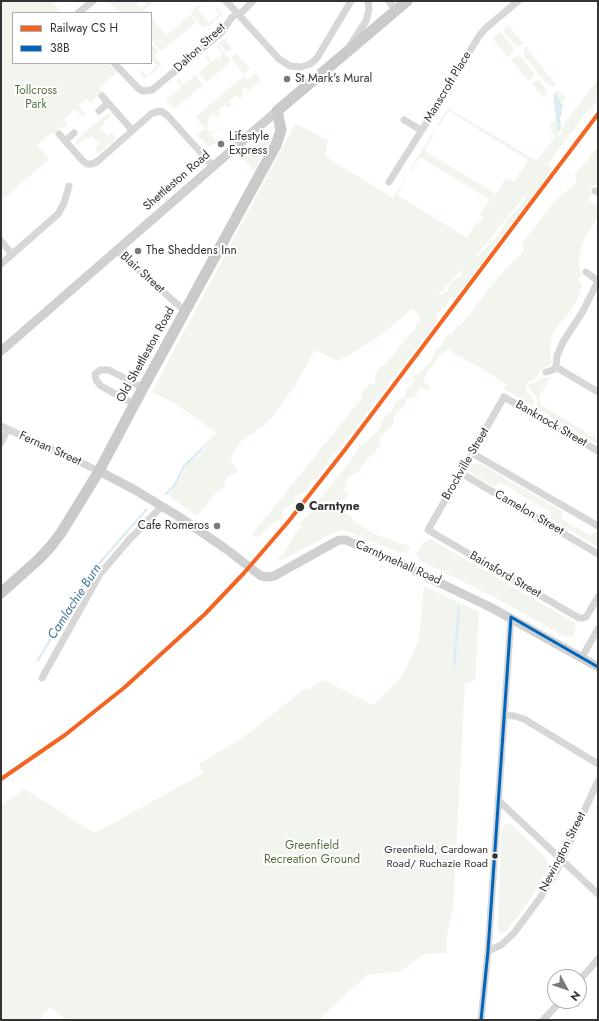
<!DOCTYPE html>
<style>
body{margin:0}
#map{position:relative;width:599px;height:1021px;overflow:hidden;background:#fff;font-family:Jost,sans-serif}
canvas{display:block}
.frame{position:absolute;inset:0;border:2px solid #333;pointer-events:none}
.legend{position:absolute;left:12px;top:12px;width:140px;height:52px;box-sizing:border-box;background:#fff;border:1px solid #adadad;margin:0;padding:5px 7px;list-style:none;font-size:12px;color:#333}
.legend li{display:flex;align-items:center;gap:8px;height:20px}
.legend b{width:20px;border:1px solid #adadad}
.north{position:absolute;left:547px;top:969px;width:40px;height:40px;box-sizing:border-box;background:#fff;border:1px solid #adadad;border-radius:50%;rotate:130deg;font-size:11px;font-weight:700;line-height:16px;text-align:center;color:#333}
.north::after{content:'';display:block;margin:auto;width:14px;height:18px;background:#7a7a7a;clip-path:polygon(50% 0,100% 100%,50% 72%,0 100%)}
</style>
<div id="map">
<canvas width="599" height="1021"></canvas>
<div class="frame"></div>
<ul class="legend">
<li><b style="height:5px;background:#f26522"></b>Railway CS H</li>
<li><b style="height:5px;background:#0065bd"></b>38B</li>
</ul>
<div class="north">N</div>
</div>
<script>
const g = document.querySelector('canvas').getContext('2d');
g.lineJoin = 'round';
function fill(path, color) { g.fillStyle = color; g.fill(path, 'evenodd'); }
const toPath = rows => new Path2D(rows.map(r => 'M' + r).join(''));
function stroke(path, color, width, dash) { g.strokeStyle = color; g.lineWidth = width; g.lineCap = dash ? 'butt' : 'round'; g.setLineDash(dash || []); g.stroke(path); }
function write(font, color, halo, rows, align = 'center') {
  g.font = font + ' Jost,sans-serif'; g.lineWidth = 4; g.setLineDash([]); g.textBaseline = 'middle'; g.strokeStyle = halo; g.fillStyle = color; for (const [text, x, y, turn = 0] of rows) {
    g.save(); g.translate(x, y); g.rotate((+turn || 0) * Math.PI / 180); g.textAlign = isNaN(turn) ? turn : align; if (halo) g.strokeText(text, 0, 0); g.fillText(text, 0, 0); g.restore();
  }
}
const green = toPath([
 [1,1,52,1,62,13,13,13,13,63,108,63,117,72,99,88,102,91,92,102,91,103,87,99,79,106,86,114,82,117,75,109,64,119,67,124,55,132,49,134,37,145,49,159,1,201],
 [108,1,135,1,141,8,149,1,154,1,144,10,146,13,119,13],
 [200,4,202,6,198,10,209,23,219,14,214,8,216,7,223,14,208,27,207,25,203,28,190,13],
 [190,15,196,23,161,51,154,44,160,38,154,43,151,40,151,18,167,35],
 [508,25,524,44,517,46,502,30],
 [500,32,513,47,513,52,509,58,492,38],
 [228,36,229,36,225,40,232,48,227,53,219,43],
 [151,43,158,51,155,54,155,57,162,65,145,79,139,72,142,70,147,76,156,65,151,60],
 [218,45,231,61,207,82,197,70,200,72,210,63,205,57,207,55,212,62,217,57,219,60,221,58,220,55,222,53,217,46],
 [526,47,556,85,549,86,524,56,523,51],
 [236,53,250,68,244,74,231,58],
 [517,56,521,57,534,73,533,77,529,81,511,60],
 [193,73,203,85,174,109,166,100,181,87,176,81,179,79,184,85,194,76,192,74],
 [255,73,261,80,249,91,245,87,242,90,243,96,240,99,236,95,230,100,230,104,231,106,228,108,225,105,219,110,220,115,217,118,213,114,208,119,208,123,209,125,206,128,211,133,231,121,211,135,218,142,209,147,197,135,205,128,195,117,244,76,247,80],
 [598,79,598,100,586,113,547,164,553,169,455,298,450,298,445,307,437,314,436,316,438,320,346,440,345,439,344,444,327,462,328,464,324,466,324,469,319,472,319,476,316,479,311,480,310,485,306,490,300,494,295,496,296,501,294,504,286,507,282,513,283,517,282,519,276,521,257,538,254,536,254,532,362,398,363,391,370,383,375,385,375,375,377,371,380,367,385,365,407,338,413,330,415,330,417,323,420,322,420,317,417,313,412,310,412,308,398,321,378,337,338,361,315,350,294,387,268,422,240,442,232,455,231,460,233,465,237,467,237,473,235,474,232,473,228,476,225,482,225,485,214,495,197,516,168,495,177,485,186,466,205,450,201,447,217,433,177,405,152,392,295,124,328,140,325,156,393,198,405,179,405,181,397,195,467,238,477,222,480,224,484,217,480,215,490,200,420,157,411,171,409,171,432,134,434,135,425,151,496,194,506,178,514,182,528,160,449,111,439,126,437,126,448,108,537,161,556,136,552,131,549,123,554,122,557,119,558,133,557,135,559,135,562,132,562,127],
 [528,191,522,205,507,219,507,221,500,232,485,250,482,251,480,255,475,256,494,234],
 [465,266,461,272,461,277,456,278,450,285,448,291,436,297],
 [537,80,540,81,546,89,545,99,532,84],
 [554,91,558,91,564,95,565,98,563,102,560,100],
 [108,113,112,115,103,123,104,125,100,128,108,136,112,133,116,138,99,153,95,148,99,144,92,136,88,139,86,138,77,145,75,143,77,139],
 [263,138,268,143,254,171,241,156],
 [598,147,598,185,594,185,591,188,590,192,592,194,588,200,598,206,598,217,583,242,579,257,579,264,581,275,578,280,582,284,578,298,574,306,553,332,550,344,551,363,541,370,536,378,528,382,525,385,526,390,534,400,534,407,504,389,506,384,494,377,492,374,488,374,487,371,456,355,449,349,447,350,439,356,432,367,427,371,427,375,423,378,424,382,429,386,430,389,427,390,420,388,418,389,417,395,412,398,410,397,406,400,406,404,394,416,393,424,387,431,380,436,381,445,377,448,376,452,368,458,357,473,352,474,347,479,345,484,346,486,342,490,347,492,349,495,344,500,341,501,341,506,340,509,341,511,349,514,352,517,352,520,372,533,399,543,410,546,407,553,403,551,401,553,349,532,341,530,331,534,286,558,276,561,284,553,295,534,302,526,300,524,349,463,352,457,357,452,358,445,362,445,367,441,378,431,384,418,392,411,394,404,397,401,405,397,406,390,415,380,414,376,417,374,419,373,432,360,434,352,443,343,445,338,447,335,451,335,456,327,460,326,501,274,523,252,523,242,554,202,576,183,575,174],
 [543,377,551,377,539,397,541,405,598,440,598,444,537,409,537,398,529,388,528,385,536,382],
 [475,463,481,464,560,510,563,514,561,519,591,536,594,533,598,533,598,547,552,520,550,517,551,512,542,507,540,508,540,506,500,482,496,486,493,486,473,474,471,472,470,468],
 [430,539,575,623,574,626,576,630,572,637,568,635,566,637,496,598,419,560,420,557,416,555,424,542,428,541],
 [424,586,479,612,475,680,465,684,453,907,447,936,447,953,424,954,401,971,367,975,318,1020,67,1020,50,1007,39,1020,1,1020,1,806,24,789,95,833,204,773,199,764,242,738,306,688,308,690,323,680,374,705,402,676,419,640],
 [505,824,512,825,547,859,549,867,530,899,507,931,501,934,498,931,501,830]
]);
const water = toPath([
 [555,93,560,100,563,107,561,111,562,114,560,118,561,129,558,133,553,95]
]);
const stream = toPath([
 [166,494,175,485,184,466,202,449],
 [38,660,90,574,146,510],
 [454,665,459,607]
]);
const street = toPath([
 [226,1,279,59,290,66,301,67,310,64,317,58,351,1],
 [389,1,395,11],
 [78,13,93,1],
 [351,44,366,21,369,9,368,1],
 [114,63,139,89,143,91,152,90,221,33,232,17,243,11,253,1],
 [102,96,132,130],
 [99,111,108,103],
 [404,120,421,130],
 [59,134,83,161,87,164,92,164,98,161,151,114,156,112,161,111,167,115,214,167],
 [65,141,74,133],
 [389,182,425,125,479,36,486,28,518,1],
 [595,191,598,192],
 [1,241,12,254],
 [116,250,185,311],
 [1,264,58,214,64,203,69,186],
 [586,272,598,281],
 [556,367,598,392],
 [546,372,553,370,556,367,557,356,563,342,583,311,598,281],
 [134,404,101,386,96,380,95,374,100,370,109,370,143,388],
 [1,426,99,471],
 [1,443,8,429],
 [598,451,504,397,428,530,579,618,583,618,586,617,598,597],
 [472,453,598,526],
 [461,473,598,554],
 [582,657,598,629],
 [42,678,100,574,128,541,162,506],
 [504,715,514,716,524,719,598,764],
 [498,800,598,894],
 [488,951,501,945,514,933,540,898,556,872,598,781],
 [579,981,598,959],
 [481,1020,488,951,511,617],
 [543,1020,561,1001]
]);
const secondary = toPath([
 [1,351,277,111],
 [99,471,135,490,178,516,226,549,261,576,267,577,274,576,335,542,339,540,346,540,411,569,492,608,598,667]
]);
const primary = toPath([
 [1,593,39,559,51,546,61,533,99,471,143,388,276,145,281,130,277,111,407,1]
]);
const bus1 = toPath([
 [511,617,598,667],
 [481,1020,488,951,511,617]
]);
const rail1 = toPath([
 [1,779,65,735,125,687,205,614,244,573,288,522,344,451,598,114]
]);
const markers = [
 [287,79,4,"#7a7a7a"],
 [221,144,4,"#7a7a7a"],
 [138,251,4,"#7a7a7a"],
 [300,507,5,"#333"],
 [217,526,4,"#7a7a7a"],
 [495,856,3.5,"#333"]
];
const busNames = [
 ["Greenfield, Cardowan",488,850],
 ["Road/ Ruchazie Road",488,864]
];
const streetNames = [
 ["Dalton Street",200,48,-43],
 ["Manscroft Place",448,87,-59],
 ["Shettleston Road",177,181,-41],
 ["Blair Street",142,273,42],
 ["Old Shettleston Road",146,355,-61],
 ["Banknock Street",551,424,30],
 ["Fernan Street",50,449,24],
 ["Brockville Street",466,464,-60],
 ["Camelon Street",529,513,30],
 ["Carntynehall Road",398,563,24],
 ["Bainsford Street",505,575,30],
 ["Newington Street",563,852,-63]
];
const poiNames = [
 ["St Mark's Mural",295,79],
 ["Lifestyle",229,137],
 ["Express",229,151],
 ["The Sheddens Inn",146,251],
 ["Cafe Romeros",209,526,"right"]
];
const parkNames = [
 ["Tollcross",36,91],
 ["Park",36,105],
 ["Greenfield",312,846],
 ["Recreation Ground",312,860]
];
const stopNames = [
 ["Carntyne",309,507]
];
const waterNames = [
 ["Camlachie Burn",75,602,-57]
];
fill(green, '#f1f5ed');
fill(water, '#ddebf3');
stroke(stream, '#ddebf3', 2.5);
stroke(street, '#d7d7d7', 7);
stroke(secondary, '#d0d0d0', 9);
stroke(primary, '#cacaca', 11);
stroke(bus1, '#0065bd', 3);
stroke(rail1, '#f26522', 4);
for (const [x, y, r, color] of markers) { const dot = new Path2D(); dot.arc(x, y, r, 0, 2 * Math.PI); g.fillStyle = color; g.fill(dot); stroke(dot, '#fff', 1.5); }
write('11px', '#333', '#fff', busNames, 'right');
write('12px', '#333', '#fff', streetNames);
write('12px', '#333', '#fff', poiNames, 'left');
write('12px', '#56703f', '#fff', parkNames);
write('bold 12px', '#333', '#fff', stopNames, 'left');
write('italic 13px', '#3f7597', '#fff', waterNames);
</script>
